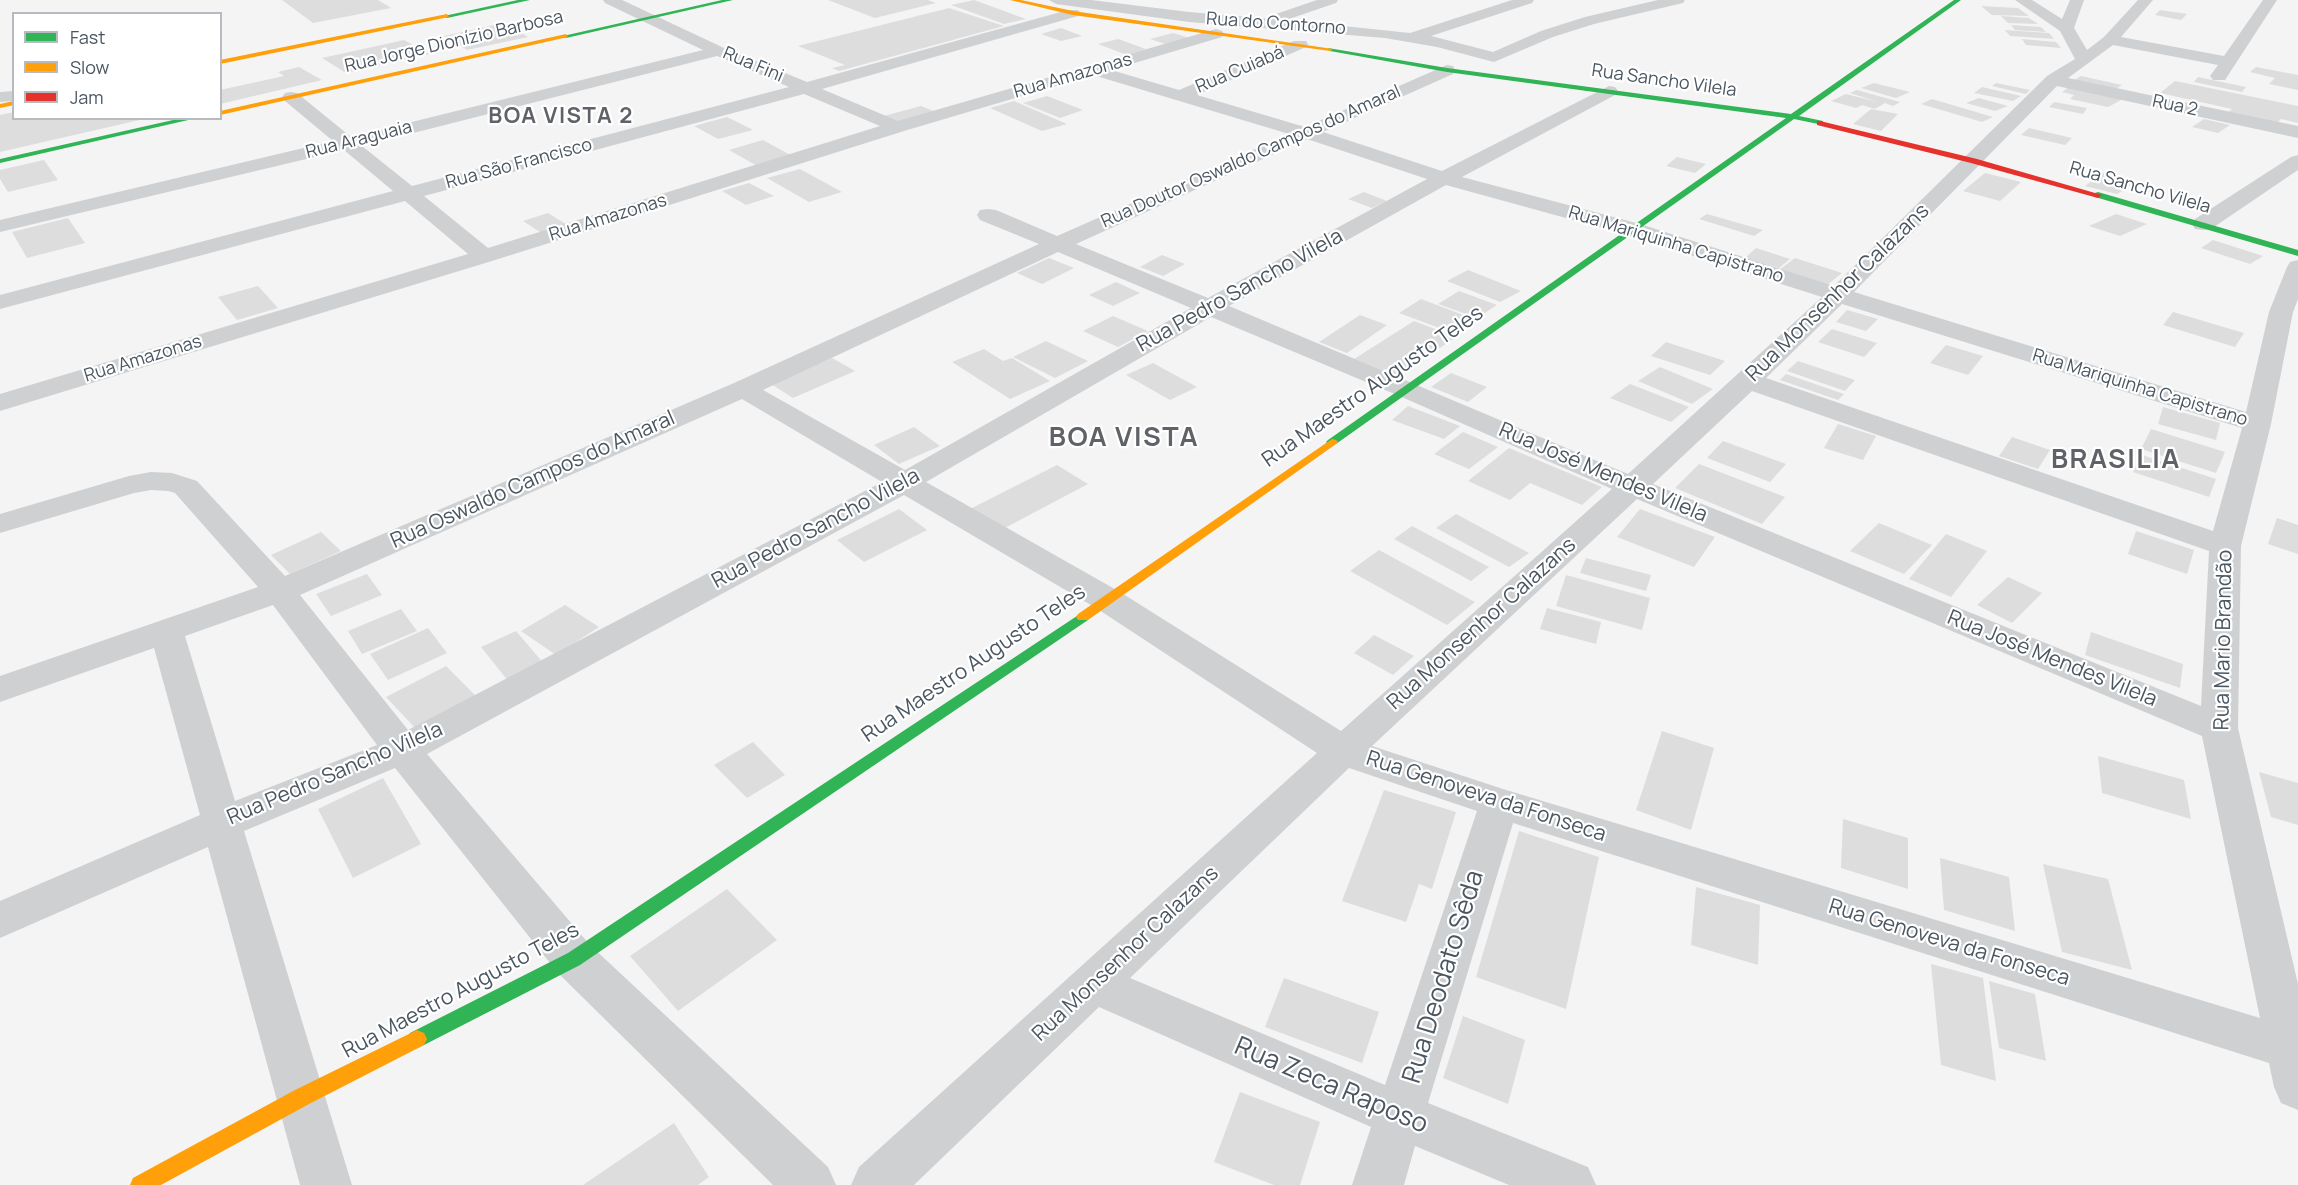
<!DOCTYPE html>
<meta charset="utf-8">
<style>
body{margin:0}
#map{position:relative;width:2298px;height:1185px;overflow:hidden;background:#f4f4f4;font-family:Manrope,sans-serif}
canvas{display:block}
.legend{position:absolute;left:12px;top:12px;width:210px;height:108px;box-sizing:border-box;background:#fff;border:2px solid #b7bbc0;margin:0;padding:8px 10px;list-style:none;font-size:18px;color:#4a5661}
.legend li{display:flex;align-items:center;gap:12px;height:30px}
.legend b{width:30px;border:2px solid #b7bbc0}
</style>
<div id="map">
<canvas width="2298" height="1185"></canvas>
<ul class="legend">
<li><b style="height:8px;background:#30b455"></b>Fast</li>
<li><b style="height:8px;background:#ff9f0a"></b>Slow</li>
<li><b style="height:8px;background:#e5322d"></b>Jam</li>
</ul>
</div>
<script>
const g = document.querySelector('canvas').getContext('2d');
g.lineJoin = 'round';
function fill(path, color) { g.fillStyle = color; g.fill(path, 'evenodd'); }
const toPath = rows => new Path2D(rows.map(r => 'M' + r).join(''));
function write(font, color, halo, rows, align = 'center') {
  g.font = font + ' Manrope,sans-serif'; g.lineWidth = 4.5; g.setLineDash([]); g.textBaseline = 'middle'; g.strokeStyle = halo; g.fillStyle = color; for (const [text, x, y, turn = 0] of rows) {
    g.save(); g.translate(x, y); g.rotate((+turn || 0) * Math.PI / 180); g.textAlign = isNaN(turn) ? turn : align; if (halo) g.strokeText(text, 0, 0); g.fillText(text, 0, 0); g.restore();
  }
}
const building = toPath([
 [282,0,378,0,391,8,313,23],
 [828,0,928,0,936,3,875,18],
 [974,0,1026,19,1004,24,951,5],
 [1981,6,2018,8,2029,16,1992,15],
 [949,8,1004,26,839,71,832,68,845,65,798,46],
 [2160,10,2187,14,2181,20,2155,15],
 [2001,16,2029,18,2038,24,2008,23],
 [504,23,528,37,467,50,444,36],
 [2011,25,2041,27,2046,32,2015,30],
 [1061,28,1082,36,1061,41,1041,34],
 [2005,30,2049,33,2054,39,2010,36],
 [1173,33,1190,38,1168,45,1150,39],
 [1118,39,1146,49,1127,55,1098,44],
 [2022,39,2056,42,2061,48,2026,45],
 [404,40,430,54,346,73,322,58],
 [299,67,322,80,220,104,220,90,284,76,278,72],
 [2256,67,2298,75,2298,90,2269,84,2275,78,2250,72],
 [2081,76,2122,85,2113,91,2071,82],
 [2198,77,2246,87,2242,92,2194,82],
 [2175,81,2298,106,2298,123,2281,119,2276,124,2227,113,2232,109,2160,93],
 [1874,83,1910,92,1896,98,1861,88],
 [1996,83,2030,90,2026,94,1992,86],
 [1982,87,2021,96,2013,101,1974,93],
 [2069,87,2123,99,2108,107,2070,99,2074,95,2062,92],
 [1857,90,1900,102,1893,106,1885,103,1875,109,1862,105,1856,108,1831,101,1846,94,1878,102,1850,93],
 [1047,96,1083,110,1060,118,1023,103],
 [1979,98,2008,106,1995,111,1966,103],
 [1932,99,1993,117,1982,122,1921,104],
 [1014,101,1067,124,1042,131,990,108],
 [2054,102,2087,108,2083,114,2049,107],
 [921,106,936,112,898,123,884,116],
 [1871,109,1898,114,1881,131,1853,124],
 [14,112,14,118,144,119,0,152,0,115],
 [727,117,753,130,718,139,694,126],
 [2204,119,2230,125,2218,133,2192,127],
 [2029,128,2072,138,2065,145,2021,135],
 [763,140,794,157,759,167,729,150],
 [1677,157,1706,164,1695,173,1666,166],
 [44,160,58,180,8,192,0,179,0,170],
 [800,169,842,192,809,202,767,178],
 [1985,173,2021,182,2000,201,1963,191],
 [2103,173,2135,182,2117,194,2085,186],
 [749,183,774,196,746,205,722,191],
 [1364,192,1387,201,1372,208,1348,199],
 [548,213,569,226,543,234,523,221],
 [1707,214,1763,230,1754,236,1699,219],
 [2116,214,2147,224,2120,236,2089,226],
 [68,218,85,243,27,258,12,232],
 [2213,240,2263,256,2250,264,2201,248],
 [1756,248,1790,259,1779,268,1745,258],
 [1162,255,1185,264,1163,276,1140,267],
 [1049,258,1074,268,1042,284,1017,273],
 [1795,258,1842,273,1827,285,1779,270],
 [1468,270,1521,291,1500,302,1447,281],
 [1116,282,1140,293,1113,306,1089,295],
 [258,286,278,308,237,320,218,297],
 [1459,291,1497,305,1477,318,1438,304],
 [1421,299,1474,319,1453,333,1399,313],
 [1847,310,1878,319,1866,331,1836,322],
 [2173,312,2244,333,2235,347,2163,325],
 [1360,315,1387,325,1347,353,1319,342],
 [1113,316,1148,331,1118,347,1083,331],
 [1414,321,1456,337,1397,377,1354,359],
 [1832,329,1877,343,1864,357,1818,342],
 [1046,341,1088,361,1055,378,1013,357],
 [1666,342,1725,361,1710,375,1651,356],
 [1946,345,1983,356,1968,375,1930,363],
 [984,349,1003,361,1012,358,1050,381,1010,399,952,362],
 [832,358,855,371,793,398,771,384],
 [1798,361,1855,380,1845,391,1787,371],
 [1153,363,1197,387,1170,400,1126,375],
 [1660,367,1713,389,1692,404,1638,381],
 [1451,373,1487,387,1468,402,1431,387],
 [1786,374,1844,394,1838,400,1780,380],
 [1630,384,1689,407,1671,422,1610,398],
 [1408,406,1460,426,1444,439,1392,420],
 [2163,407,2220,423,2216,440,2158,424],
 [1838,424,1876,436,1863,460,1824,448],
 [914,427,940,446,899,464,874,445],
 [2151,429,2225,452,2216,473,2141,449],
 [1463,432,1498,447,1469,469,1434,454],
 [2012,437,2050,450,2038,469,1999,456],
 [1723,441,1786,464,1770,482,1707,458],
 [1509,448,1602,487,1582,505,1530,483,1510,500,1468,481],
 [2142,455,2216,479,2209,497,2133,472],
 [1699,464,1785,497,1762,524,1675,488],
 [1057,465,1088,484,1001,530,970,509],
 [899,509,927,530,864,562,837,540],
 [1640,509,1715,537,1694,567,1617,537],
 [1456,514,1529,553,1509,567,1436,528],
 [2277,518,2298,525,2298,554,2268,544],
 [1879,523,1932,545,1904,574,1850,551],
 [1412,526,1489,567,1471,581,1394,539],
 [2136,531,2194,550,2187,574,2128,554],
 [321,532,341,551,290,574,271,555],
 [1946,534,1987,551,1951,597,1909,579],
 [1379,550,1475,602,1447,625,1350,571],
 [1586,558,1651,575,1646,591,1580,573],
 [367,574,382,595,331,616,316,594],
 [1566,575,1650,598,1642,630,1556,606],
 [2008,577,2042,593,2012,623,1977,605],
 [565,605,599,627,556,655,521,631],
 [1547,608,1601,622,1596,644,1540,629],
 [401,609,417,631,362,654,348,631],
 [428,628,447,653,388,680,370,654],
 [516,631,545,665,509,682,481,647],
 [2091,632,2183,664,2180,688,2085,655],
 [1374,635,1414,656,1393,675,1354,653],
 [446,666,477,697,416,729,386,697],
 [1662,731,1714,748,1691,830,1636,810],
 [753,742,785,775,747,798,714,765],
 [2098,756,2184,780,2191,819,2102,793],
 [2259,772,2298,783,2298,825,2271,817],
 [383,778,421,844,353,878,318,809],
 [1384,790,1456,812,1432,889,1419,884,1406,922,1342,901],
 [1843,819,1908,838,1908,889,1841,868],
 [1519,831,1599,857,1566,1009,1476,977],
 [1940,858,2009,877,2015,931,1944,910],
 [2043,864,2108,879,2132,970,2062,952],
 [1696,887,1760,905,1758,965,1691,945],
 [727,889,777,940,678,1011,630,956],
 [1931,964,1983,978,1996,1081,1941,1065],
 [1284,978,1379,1012,1362,1063,1265,1027],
 [1989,981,2035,994,2046,1061,1999,1048],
 [1463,1016,1525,1040,1508,1104,1443,1078],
 [1240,1092,1320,1122,1300,1185,1274,1185,1214,1162],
 [674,1123,709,1177,698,1185,583,1185]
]);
const street = toPath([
 [603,0,622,0,724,48,807,82,1068,10,1078,10,1081,13,1078,16,822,89,898,121,1216,29,1222,31,1224,34,1222,37,1111,70,1179,90,1294,41,1306,41,1308,44,1306,47,1197,95,1305,127,1447,65,1453,66,1455,70,1453,74,1323,132,1442,171,1609,86,1615,87,1618,91,1615,95,1462,177,1640,224,1834,286,2047,76,2075,59,2060,31,2015,0,2032,0,2062,19,2070,0,2084,0,2074,28,2087,50,2104,37,2138,0,2153,0,2121,37,2224,56,2263,0,2277,0,2225,80,2213,80,2210,76,2218,65,2113,45,2068,78,2298,126,2298,138,2057,86,1854,292,2246,412,2269,312,2287,267,2290,262,2298,260,2298,299,2293,312,2271,424,2241,546,2238,728,2298,984,2298,1110,2281,1103,2274,1087,2269,1063,1513,823,1428,1103,1588,1167,1596,1185,1509,1185,1415,1146,1404,1185,1352,1185,1371,1127,1099,1007,914,1185,851,1185,859,1167,1317,753,1096,608,904,495,427,754,590,945,828,1167,836,1185,773,1185,558,973,395,768,244,831,352,1185,300,1185,208,847,0,938,0,901,200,815,154,648,0,702,0,676,258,587,175,493,168,491,151,490,134,493,0,533,0,514,129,476,151,472,172,473,197,481,285,576,734,383,1039,244,980,220,977,215,980,210,988,209,996,210,1057,236,1289,134,1093,75,904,131,492,261,0,411,0,394,468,254,405,201,0,309,0,295,393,191,344,150,0,232,0,220,333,141,285,101,282,97,285,93,291,92,297,93,351,137,703,50,605,3,603,0],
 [717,56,789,87,412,186,362,146,717,56],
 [804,94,880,126,488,248,424,196,804,94],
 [1307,139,1427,179,1208,298,1076,244,1307,139],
 [1446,185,1624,234,1822,297,1628,474,1229,306,1446,185],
 [1058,252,1191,308,905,470,763,390,1058,252],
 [1842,304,2242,428,2213,531,1766,378,1842,304],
 [1211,317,1397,395,1612,489,1341,731,1120,592,926,482,1211,317],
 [1752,391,2209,551,2201,706,1653,484,1752,391],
 [742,399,882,482,408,730,300,595,742,399],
 [1637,499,2202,736,2260,1018,1503,789,1372,746,1637,499],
 [273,605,377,745,235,801,185,636,273,605],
 [1349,768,1477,811,1385,1085,1130,978,1349,768],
 [1049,0,1091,0,1189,12,1271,19,1273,15,1317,0,1338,0,1336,3,1286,20,1410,33,1512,0,1534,0,1532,3,1431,36,1493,52,1541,31,1585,17,1658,0,1685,0,1683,3,1594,24,1553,37,1494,62,1437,47,1385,38,1189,22,1056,4,1049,0],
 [14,91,14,101,0,102,0,92,14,91],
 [2298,155,2298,170,2211,229,2203,230,2195,229,2192,224,2195,219,2291,157,2298,155]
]);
const fast = toPath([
 [518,0,530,0,447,18,444,16,518,0],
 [722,0,733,0,566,38,563,36,722,0],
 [1954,0,1961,0,1799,116,1823,121,1823,125,1794,119,1336,444,1328,444,1326,442,1328,440,1786,118,1447,72,1330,51,1328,48,1447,68,1791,114,1954,0],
 [182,118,197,118,0,163,0,159,182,118],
 [2098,192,2298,250,2298,256,2095,197,2095,193,2098,192],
 [1083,612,1090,617,1088,620,580,965,424,1045,417,1048,410,1045,407,1039,410,1033,568,953,1083,612]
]);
const slow = toPath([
 [1010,0,1021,0,1073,11,1333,49,1330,51,1073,15,1010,0],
 [447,14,449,17,220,64,220,60,447,14],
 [566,34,568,37,220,115,220,111,566,34],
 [14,101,14,105,0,108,0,104,14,101],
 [1332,439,1336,440,1338,442,1336,444,1088,620,1078,620,1076,617,1078,614,1332,439],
 [417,1030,424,1033,427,1039,424,1045,309,1104,161,1185,130,1185,133,1178,295,1090,417,1030]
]);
const jam = toPath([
 [1820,121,1977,159,2102,195,2098,198,1971,163,1817,125,1817,121,1820,121]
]);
const farStreetnames = [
 ["Rua do Contorno",1276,24,4],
 ["Rua Jorge Dionízio Barbosa",454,42,-13],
 ["Rua Fini",753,65,23],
 ["Rua Cuiabá",1240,70,-23],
 ["Rua Amazonas",1073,76,-16],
 ["Rua Sancho Vilela",1664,81,8],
 ["Rua 2",2175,106,12],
 ["Rua Araguaia",359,140,-14],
 ["Rua Doutor Oswaldo Campos do Amaral",1251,157,-24],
 ["Rua São Francisco",519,164,-15],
 ["Rua Sancho Vilela",2140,188,16],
 ["Rua Amazonas",608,218,-17],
 ["Rua Mariquinha Capistrano",1676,245,17],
 ["Rua Amazonas",143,359,-17],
 ["Rua Mariquinha Capistrano",2140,388,17]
];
const streetNames = [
 ["Rua Pedro Sancho Vilela",1240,291,-29],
 ["Rua Monsenhor Calazans",1838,293,-44],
 ["Rua Maestro Augusto Teles",1373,387,-35],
 ["Rua José Mendes Vilela",1603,473,23],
 ["Rua Oswaldo Campos do Amaral",533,480,-24],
 ["Rua Pedro Sancho Vilela",816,529,-28],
 ["Rua Monsenhor Calazans",1482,624,-42],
 ["Rua Mario Brandão",2224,640,-89],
 ["Rua José Mendes Vilela",2052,659,22],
 ["Rua Maestro Augusto Teles",974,664,-34],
 ["Rua Pedro Sancho Vilela",335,774,-23],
 ["Rua Genoveva da Fonseca",1486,797,18],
 ["Rua Genoveva da Fonseca",1949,943,17],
 ["Rua Monsenhor Calazans",1126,954,-43],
 ["Rua Maestro Augusto Teles",461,991,-28]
];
const farDistrictnames = [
 ["BOA VISTA 2",561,117]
];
const nearStreetnames = [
 ["Rua Deodato Sêda",1444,977,-73],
 ["Rua Zeca Raposo",1331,1086,23]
];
const districtNames = [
 ["BOA VISTA",1124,438],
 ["BRASILIA",2116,460]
];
fill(building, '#ddddde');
fill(street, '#ced0d2');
fill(fast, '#30b455');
fill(slow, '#ff9f0a');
fill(jam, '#e5322d');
write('18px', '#4a5661', '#fff', farStreetnames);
write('21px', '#4a5661', '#fff', streetNames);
g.letterSpacing = '1.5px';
write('bold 22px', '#5f6368', '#fff', farDistrictnames);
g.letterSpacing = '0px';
write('26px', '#4a5661', '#fff', nearStreetnames);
g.letterSpacing = '1.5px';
write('bold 27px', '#5f6368', '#fff', districtNames);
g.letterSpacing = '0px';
</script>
